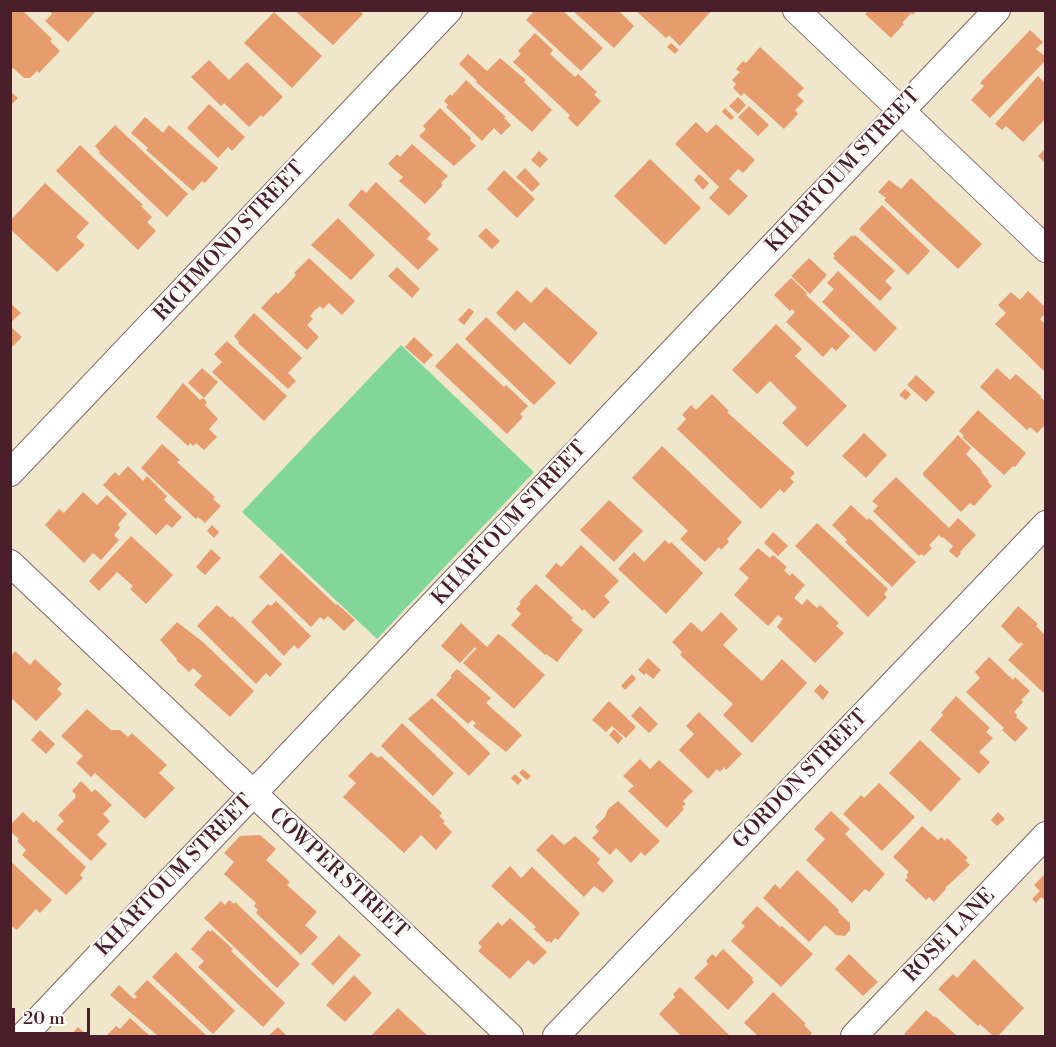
<!DOCTYPE html>
<style>
body{margin:0}
#map{position:relative;width:1056px;height:1047px;overflow:hidden;background:#f0e6cb;font-family:"Libre Bodoni",serif}
canvas{display:block}
.frame{position:absolute;inset:0;border:12px solid #4a1f2b;pointer-events:none}
.scale{position:absolute;left:12px;top:1008px;width:78px;height:27px;box-sizing:border-box;border:3px solid #4a1f2b;border-top:0;padding-left:8px;font-size:18px;line-height:21px;white-space:nowrap;color:#4a1f2b;-webkit-text-stroke:4px #fdfcf7;paint-order:stroke}
</style>
<div id="map">
<canvas width="1056" height="1047"></canvas>
<div class="frame"></div>
<div class="scale">20 m</div>
</div>
<script>
const g = document.querySelector('canvas').getContext('2d');
g.lineJoin = 'round';
function fill(path, color) { g.fillStyle = color; g.fill(path, 'evenodd'); }
const toPath = rows => new Path2D(rows.map(r => 'M' + r).join(''));
function stroke(path, color, width, dash) { g.strokeStyle = color; g.lineWidth = width; g.lineCap = dash ? 'butt' : 'round'; g.setLineDash(dash || []); g.stroke(path); }
function write(font, color, halo, rows, align = 'center') {
  g.font = font + ' "Libre Bodoni",serif'; g.lineWidth = 5; g.setLineDash([]); g.textBaseline = 'middle'; g.strokeStyle = halo; g.fillStyle = color; for (const [text, x, y, turn = 0] of rows) {
    g.save(); g.translate(x, y); g.rotate((+turn || 0) * Math.PI / 180); g.textAlign = isNaN(turn) ? turn : align; if (halo) g.strokeText(text, 0, 0); g.fillText(text, 0, 0); g.restore();
  }
}
const green = toPath([
 [401,345,534,472,377,639,242,512]
]);
const building = toPath([
 [10,10,22,10,52,39,50,41,60,51,39,73,37,71,30,78,24,78,13,68,10,71],
 [49,10,97,10,68,42,45,21,52,14],
 [294,10,359,10,363,14,333,45],
 [535,10,562,10,603,48,581,71,526,20],
 [572,10,618,10,634,26,614,48],
 [635,10,712,10,680,46,669,35,666,38],
 [865,10,917,10,913,15,911,13,902,23,904,24,891,38,865,14,867,12],
 [274,12,322,56,292,88,244,43],
 [1030,30,1043,42,1036,49,1046,57,1046,60,990,118,971,100,984,86,980,83],
 [535,33,553,50,550,54,575,77,578,74,597,92,594,95,601,101,577,127,568,118,570,115,513,62,521,54,518,51],
 [671,43,679,50,675,54,667,47],
 [760,47,804,88,797,95,804,101,795,110,798,114,784,129,744,93,741,96,733,88,736,84,732,80,740,72,736,69,743,61,746,63],
 [468,54,487,71,500,58,526,80,524,82,552,110,532,132,476,82,477,81,459,64],
 [209,60,229,80,247,62,283,97,263,117,261,115,249,127,224,103,221,106,191,77],
 [1038,76,1046,84,1046,118,1023,142,1006,126,1002,130,995,124],
 [466,80,506,117,504,118,511,125,501,135,494,128,482,141,446,107,448,105,444,101,450,94,452,96],
 [10,91,18,98,10,106],
 [738,97,746,105,738,114,729,106],
 [209,104,245,137,232,151,228,147,218,158,187,128],
 [749,106,769,125,758,136,738,117],
 [440,108,471,138,470,140,476,146,454,166,419,136,426,129,423,126],
 [725,108,734,117,731,120,722,112],
 [145,117,163,133,169,125,218,168,205,183,202,181,193,191,146,150,148,148,131,133],
 [696,122,707,133,716,124,755,160,743,173,738,169,729,179,748,196,729,216,709,198,719,187,675,144],
 [115,125,188,194,167,217,99,153,100,152,95,146],
 [412,144,448,176,441,183,443,185,425,204,399,181,403,177,388,164,397,154,400,157],
 [80,145,143,205,141,206,152,217,147,222,156,231,138,250,56,171],
 [1046,148,1046,164,1038,156],
 [539,151,548,159,540,168,531,160],
 [650,159,701,208,665,245,614,196],
 [525,168,540,184,532,192,516,177],
 [504,170,535,199,517,218,487,189],
 [699,174,709,183,703,190,694,180],
 [911,178,982,244,958,269,884,200,886,198,878,192,889,180,901,189],
 [376,182,431,234,427,239,439,249,418,270,348,205,362,189,366,193],
 [45,183,89,223,76,237,85,245,57,272,10,229,10,221],
 [882,205,930,251,908,275,859,229],
 [338,218,375,255,351,280,311,245],
 [486,228,500,241,492,249,478,236],
 [852,235,853,237,855,235,895,271,885,281,892,288,880,301,833,258,835,256,833,254],
 [309,258,355,301,342,315,329,303,323,309,320,306,315,310,310,316,313,319,307,325,319,337,307,350,261,308,276,292,278,294,287,285,296,275,294,273],
 [809,258,827,275,810,294,791,276],
 [397,267,420,289,412,298,388,276],
 [838,271,897,328,875,352,822,302,834,289,827,283],
 [791,278,807,293,806,295,850,336,836,351,832,347,823,357,786,322,795,312,792,309,790,311,774,295],
 [546,287,598,333,570,365,524,322,515,331,496,313,517,290,531,303],
 [1028,291,1046,308,1046,313,1040,319,1046,325,1046,373,995,324,1006,313,998,305,1011,292,1020,300],
 [10,303,21,313,10,323],
 [469,308,474,312,464,325,458,320],
 [254,313,302,358,288,373,296,381,288,389,238,343,239,342,234,336],
 [486,317,556,383,534,405,465,339],
 [776,324,802,349,795,356,847,406,807,447,782,423,797,408,770,381,757,394,732,370],
 [10,326,22,337,10,349],
 [414,337,433,355,424,364,405,347],
 [227,341,287,396,264,421,212,372,222,362,214,354],
 [457,343,504,387,506,385,528,406,520,414,523,417,507,434,435,366],
 [202,368,218,382,204,398,188,383],
 [997,368,1010,380,1016,374,1041,396,1040,397,1046,402,1046,424,1037,433,1030,427,1027,430,980,387],
 [916,375,935,392,926,402,907,385],
 [183,383,200,400,203,398,207,402,205,405,218,419,209,429,217,437,204,450,196,443,193,446,190,443,188,446,156,417],
 [905,389,911,394,906,400,899,395],
 [712,394,729,411,727,412,795,473,790,478,794,482,784,493,780,489,761,509,677,429,686,419,682,415,691,405,696,410],
 [978,410,1026,453,1015,467,1013,466,1004,475,962,437,964,436,959,431],
 [864,433,887,455,866,478,842,456],
 [958,435,971,448,966,454,982,471,981,472,989,481,988,482,992,486,974,506,970,503,961,512,923,475,923,473],
 [162,444,180,460,177,462,215,497,213,499,221,506,205,523,198,517,196,519,141,468],
 [662,446,742,522,727,539,729,542,721,550,719,547,705,562,680,539,688,531,632,478],
 [128,466,143,481,147,476,167,496,164,500,182,517,172,528,167,524,156,535,103,485,115,472,119,476],
 [896,477,949,528,958,518,976,535,960,552,961,553,957,558,949,551,953,546,943,537,942,538,939,535,929,545,932,548,924,556,921,554,919,556,873,511,878,506,872,501],
 [83,492,97,505,107,495,127,514,118,524,120,528,114,535,119,540,101,560,93,553,84,563,45,525,59,509,64,513],
 [609,500,643,531,614,562,580,530],
 [851,505,867,520,869,518,916,562,892,587,845,542,847,540,832,525],
 [817,523,888,589,884,594,887,597,868,617,795,546],
 [212,525,219,532,214,538,207,531],
 [773,532,788,546,778,556,764,543],
 [131,536,173,575,146,604,130,589,133,586,117,572,99,591,89,581],
 [665,540,669,544,671,542,703,573,666,614,618,569,634,552,644,562],
 [581,545,619,581,604,596,610,602,594,619,584,609,583,611,545,576,556,563,561,567],
 [758,548,770,558,773,555,787,567,784,570,790,576,792,573,805,585,794,598,802,605,807,599,817,608,820,605,839,623,836,626,844,633,815,663,777,627,783,619,778,615,768,626,734,595,749,578,739,569],
 [211,549,221,558,205,575,196,567],
 [281,553,336,605,337,604,355,620,344,631,328,616,324,620,320,617,311,627,259,577],
 [536,584,573,618,571,620,583,630,557,662,546,654,545,655,511,625,521,614,516,609,521,603,519,602],
 [276,601,311,636,298,649,294,645,284,656,251,622,268,604,271,606],
 [217,605,231,618,232,616,282,664,270,677,266,673,256,684,197,626],
 [1018,606,1038,624,1036,626,1046,636,1046,695,1008,660,1023,644,1021,642,1019,644,1001,626],
 [721,612,738,629,723,645,762,681,782,659,807,683,752,743,723,715,733,704,680,655,682,652,672,642,691,622,702,632],
 [177,622,203,642,254,691,230,717,194,685,202,676,193,668,189,672,176,660,177,659,160,640],
 [461,623,487,647,498,634,503,637,545,675,514,709,463,663,476,649,477,650,475,647,460,663,441,646],
 [15,651,30,665,35,659,62,684,57,689,62,694,36,721,10,697,10,657],
 [989,657,1013,680,1015,677,1030,691,1021,700,1023,702,1014,712,1017,715,1016,717,1028,728,1015,742,1002,730,1004,728,966,692,980,678,975,672],
 [648,658,661,670,653,679,646,673,644,675,638,670],
 [457,669,491,698,486,703,522,735,506,752,473,726,476,723,472,720,468,724,436,695,452,677,450,676],
 [632,674,636,679,625,690,621,686],
 [820,684,829,692,823,700,814,691],
 [956,696,990,728,986,732,993,738,979,752,990,762,979,774,930,730,943,715,941,713],
 [432,698,489,752,490,754,469,776,408,719],
 [609,701,636,727,626,738,612,726,606,732,592,720],
 [640,706,658,724,649,733,631,716],
 [87,709,111,730,120,730,128,737,132,733,167,765,159,773,175,788,145,819,95,773,91,777,76,763,83,756,61,736],
 [699,712,742,754,726,770,724,767,720,772,717,769,708,779,679,750,694,734,686,726],
 [402,723,454,773,433,796,381,746],
 [614,729,623,738,618,744,609,735],
 [40,730,55,744,46,754,31,740],
 [920,740,961,779,931,812,889,773],
 [371,752,378,758,381,756,442,813,439,816,445,821,443,823,452,832,436,850,421,835,404,853,343,797,356,783,348,776],
 [640,759,650,769,659,760,693,791,683,801,686,804,682,807,684,809,667,828,628,791,634,786,623,776],
 [523,769,531,776,527,780,519,773],
 [515,774,522,780,518,785,511,778],
 [81,781,92,792,95,789,112,805,103,814,110,821,97,835,107,844,91,861,56,829,64,821,58,815,75,798,76,795,72,791],
 [879,783,915,817,882,851,843,814,861,795,864,798],
 [618,801,660,841,645,856,641,852,631,863,616,848,610,855,592,838,599,831,595,827,605,817,608,809],
 [831,811,850,829,845,834,885,874,869,892,865,889,852,903,806,860,825,839,814,829],
 [23,812,34,823,36,820,86,867,80,875,83,878,66,895,22,855,26,850,17,841,19,839,10,831,10,825],
 [998,812,1005,819,997,826,991,820],
 [922,826,938,840,941,837,945,841,947,838,968,858,965,860,970,865,945,888,946,889,934,902,929,897,926,900,905,880,908,877,906,875,909,872,893,857],
 [552,834,564,845,575,836,600,859,597,863,614,881,603,893,594,886,584,897,536,850],
 [260,835,276,849,266,860,290,882,287,885,317,912,305,925,318,937,301,955,256,913,258,910,254,906,256,903,224,874,234,862,224,853,240,836],
 [10,861,52,900,40,913,36,909,17,930,10,925],
 [510,866,521,878,532,867,580,913,558,940,555,938,551,943,549,941,547,942,534,929,536,927,491,886],
 [797,870,839,910,838,912,850,923,850,930,845,936,836,935,825,925,809,942,763,898,775,884,780,889],
 [1046,873,1046,901,1041,897,1036,903,1032,899,1040,891,1034,885],
 [229,900,234,904,235,902,300,964,277,988,204,918,221,901,225,905],
 [757,906,780,927,782,926,813,954,781,987,731,941,745,926,741,923],
 [510,918,547,952,534,965,528,960,510,979,478,951,482,947,478,943,498,922,502,926],
 [208,930,210,932,212,930,233,949,231,951,285,1003,263,1027,198,967,204,961,191,949],
 [339,935,361,955,333,985,311,964],
 [723,949,753,978,752,980,754,982,728,1010,694,978,708,964,706,961,712,954,716,957],
 [176,952,235,1011,213,1034,152,977],
 [849,954,878,982,863,996,835,969],
 [974,959,1024,1008,998,1036,993,1036,980,1024,978,1026,938,989,953,974,957,978],
 [354,975,372,993,345,1022,326,1005],
 [147,980,207,1036,158,1036,110,995,119,985,134,999,137,997,134,994],
 [680,987,730,1036,681,1036,659,1014,675,997,673,994],
 [773,992,806,1024,804,1025,812,1033,809,1036,758,1036,744,1023],
 [398,1008,428,1036,371,1036],
 [926,1010,934,1017,935,1016,957,1036,907,1036,904,1034],
 [130,1018,150,1036,106,1036,116,1026,120,1029],
 [78,1027,88,1036,70,1036],
 [278,1027,286,1035,285,1036,268,1036]
]);
const minor = toPath([
 [796,10,1046,249],
 [10,473,449,10],
 [10,563,510,1036],
 [23,1036,997,10],
 [556,1036,1046,524],
 [854,1036,1046,835]
]);
const streetNames = [
 ["KHARTOUM STREET",844,171,-47],
 ["RICHMOND STREET",230,242,-47],
 ["KHARTOUM STREET",510,524,-47],
 ["GORDON STREET",801,780,-46],
 ["COWPER STREET",338,874,43],
 ["KHARTOUM STREET",175,876,-46],
 ["ROSE LANE",950,936,-46]
];
fill(green, '#82d699');
fill(building, '#e79c6e');
stroke(minor, '#846563', 28);
stroke(minor, '#fff', 26);
write('21px', '#4a1f2b', '#fdfcf7', streetNames);
</script>
